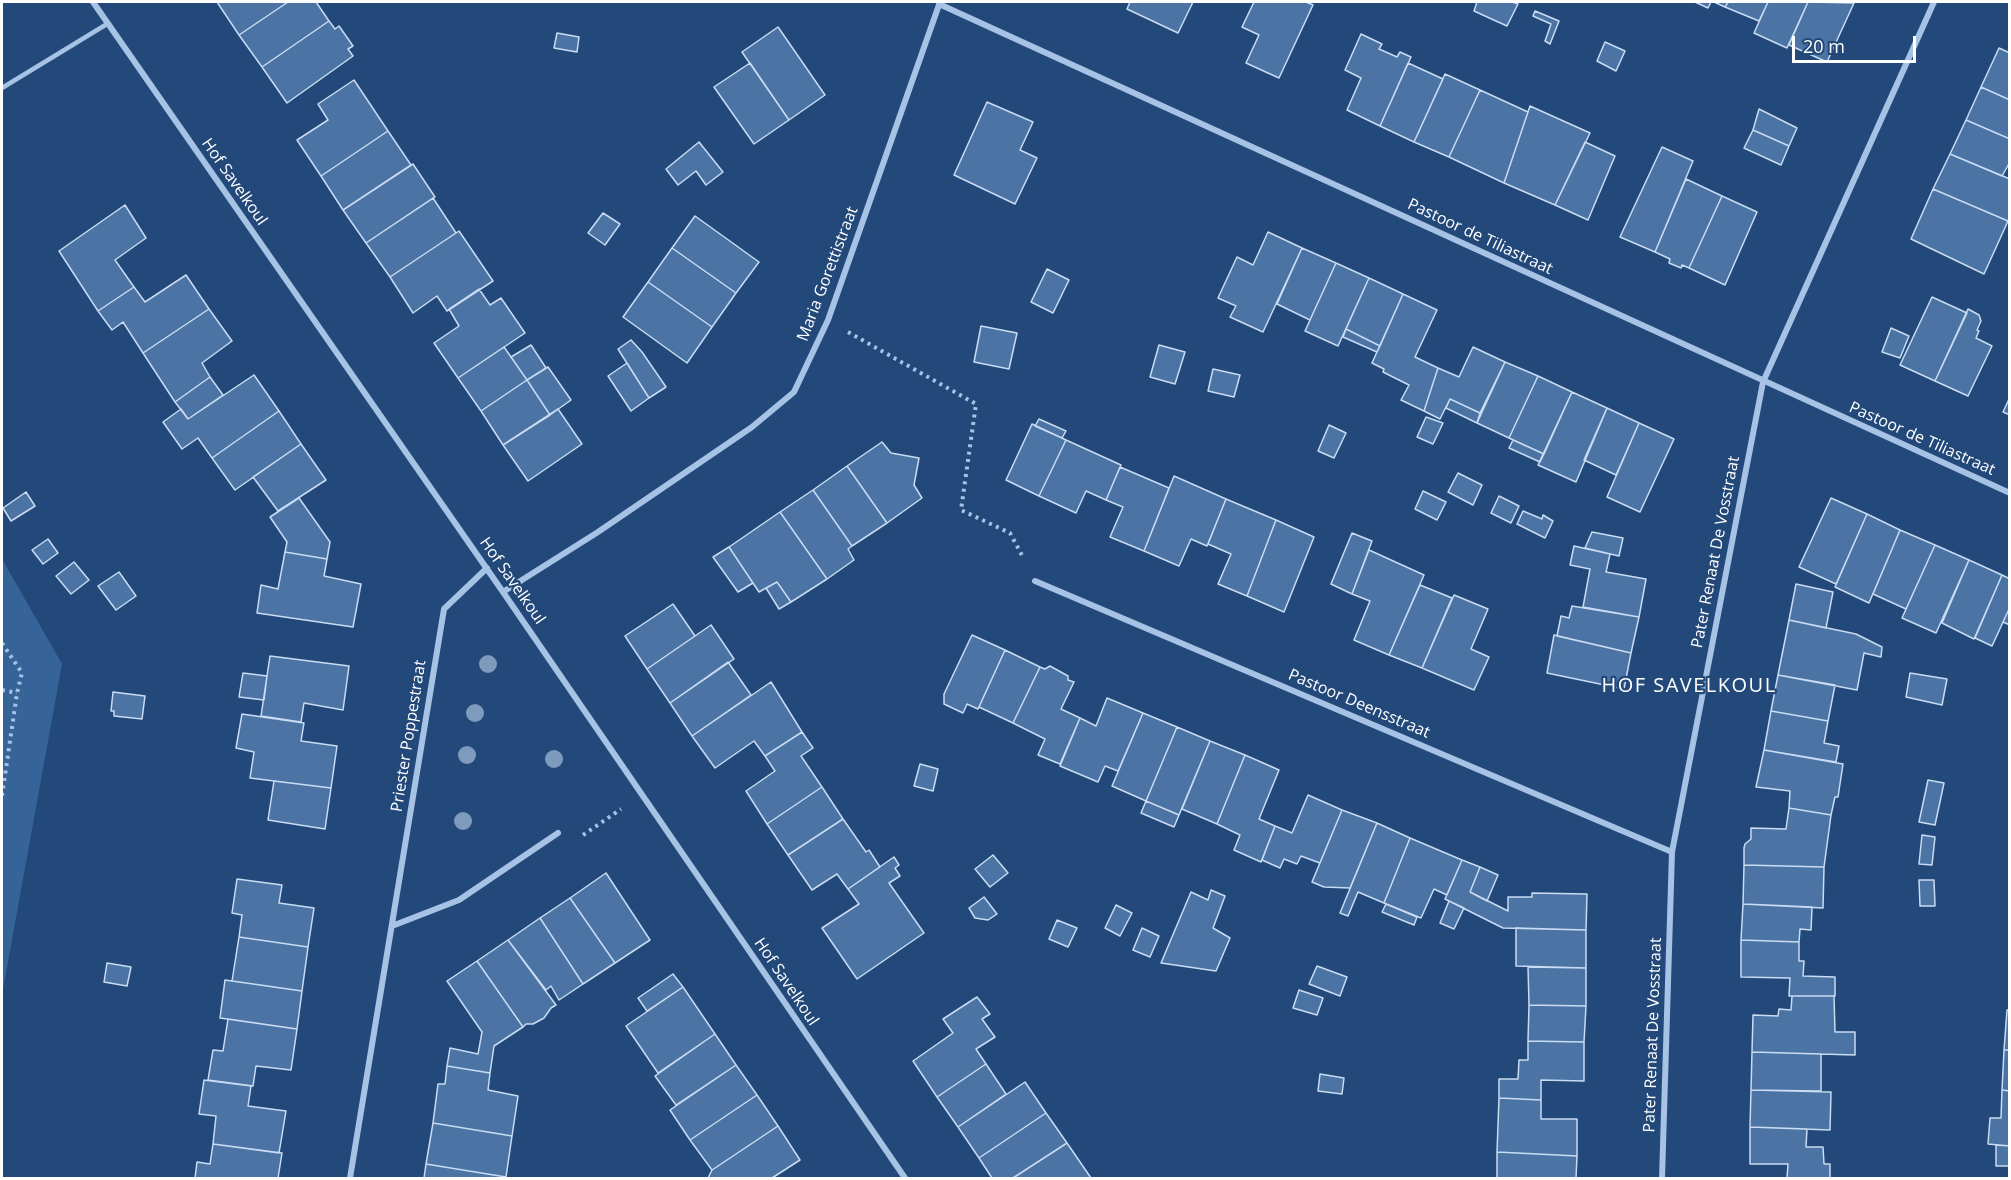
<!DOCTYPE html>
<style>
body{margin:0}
#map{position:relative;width:2011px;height:1180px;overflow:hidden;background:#23497a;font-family:"Open Sans",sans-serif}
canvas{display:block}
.frame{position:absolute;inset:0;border:3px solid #fff;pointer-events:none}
.scale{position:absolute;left:1792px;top:36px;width:124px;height:27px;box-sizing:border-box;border:3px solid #fff;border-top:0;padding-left:8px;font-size:18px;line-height:21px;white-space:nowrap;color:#fff;-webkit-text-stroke:4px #23497a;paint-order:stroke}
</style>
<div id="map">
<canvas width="2011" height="1180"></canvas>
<div class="frame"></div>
<div class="scale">20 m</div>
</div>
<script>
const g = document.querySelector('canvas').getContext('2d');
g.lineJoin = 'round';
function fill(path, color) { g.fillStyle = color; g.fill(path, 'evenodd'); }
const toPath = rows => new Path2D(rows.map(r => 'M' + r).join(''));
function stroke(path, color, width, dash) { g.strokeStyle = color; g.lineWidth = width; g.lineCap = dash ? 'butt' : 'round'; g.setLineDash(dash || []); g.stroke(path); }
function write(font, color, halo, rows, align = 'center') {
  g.font = font + ' "Open Sans",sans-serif'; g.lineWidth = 4.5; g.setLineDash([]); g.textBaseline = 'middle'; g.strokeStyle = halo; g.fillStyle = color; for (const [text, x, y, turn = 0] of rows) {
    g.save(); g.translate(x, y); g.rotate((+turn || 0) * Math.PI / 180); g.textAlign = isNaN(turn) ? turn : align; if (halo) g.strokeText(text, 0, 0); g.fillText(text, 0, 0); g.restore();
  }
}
const green = toPath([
 [2,559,62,664,2,995]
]);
const building = toPath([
 [217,2,288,2,239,35,217,2],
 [288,2,316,2,329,21,262,67,239,35,288,2],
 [1130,2,1193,2,1178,33,1127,9,1130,2],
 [1254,2,1306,2,1313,5,1279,78,1246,63,1259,35,1242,27,1254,2],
 [1477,2,1512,2,1518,4,1507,26,1474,11,1477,2],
 [1695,2,1711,2,1708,8,1695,2],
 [1714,2,1728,2,1725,7,1714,2],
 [1728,2,1768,2,1759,21,1725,7,1728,2],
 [1768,2,1808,2,1787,48,1754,33,1768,2],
 [1808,2,1854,3,1827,62,1789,45,1808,2],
 [1535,11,1559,21,1550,44,1545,41,1551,24,1533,16,1535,11],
 [329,21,335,29,339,26,353,46,348,49,353,56,287,103,262,67,329,21],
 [778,27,825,95,789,120,742,52,778,27],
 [557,33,579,37,577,52,554,48,557,33],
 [1361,34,1382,44,1379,49,1397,57,1400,52,1411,57,1380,126,1347,110,1361,78,1345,70,1361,34],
 [1605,42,1625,51,1616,71,1597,61,1605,42],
 [1999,48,2010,53,2010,100,1981,87,1999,48],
 [750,63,789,120,754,144,714,87,750,63],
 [1408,63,1443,79,1414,142,1380,126,1408,63],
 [1445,74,1480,90,1449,157,1414,142,1445,74],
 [354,80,388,131,321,176,297,140,328,120,318,104,354,80],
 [1981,87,2010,100,2010,139,1966,120,1981,87],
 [1480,90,1528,112,1504,183,1449,157,1480,90],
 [987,102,1033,122,1020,150,1037,158,1015,204,954,175,987,102],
 [1530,106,1590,133,1555,205,1504,183,1530,106],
 [1759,109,1797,128,1789,146,1753,130,1759,109],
 [1966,120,2010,139,2010,162,2002,176,1950,154,1966,120],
 [1753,130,1789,146,1781,165,1744,148,1753,130],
 [388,131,411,165,343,210,321,176,388,131],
 [699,142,723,172,706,185,696,171,678,185,666,169,699,142],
 [1585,142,1615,156,1588,220,1555,205,1585,142],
 [1662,147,1693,161,1655,252,1620,237,1662,147],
 [1950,154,2010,179,2010,217,2008,221,1933,189,1950,154],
 [413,164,435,197,366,243,343,210,413,164],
 [1686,179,1722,196,1689,268,1682,265,1681,268,1669,263,1670,259,1655,252,1686,179],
 [1933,189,2008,221,1984,274,1911,239,1933,189],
 [1722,196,1757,212,1725,285,1689,268,1722,196],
 [433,198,456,233,390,277,366,243,433,198],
 [125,205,146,238,115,260,134,287,98,311,59,251,125,205],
 [603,213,620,224,605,245,588,233,603,213],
 [695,216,759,262,736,293,672,248,695,216],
 [459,231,493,281,447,311,437,296,413,313,390,277,459,231],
 [1268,232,1302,248,1263,332,1230,317,1236,306,1218,298,1237,257,1253,265,1268,232],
 [672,248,736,293,712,327,648,282,672,248],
 [1302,248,1336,263,1310,320,1277,304,1302,248],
 [1336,263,1369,278,1338,346,1305,331,1336,263],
 [1047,269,1069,280,1053,313,1031,302,1047,269],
 [186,275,209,309,143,353,123,322,112,330,98,311,134,287,145,302,186,275],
 [1369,278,1403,294,1380,346,1346,329,1369,278],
 [648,282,712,327,687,363,623,317,648,282],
 [479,289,490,305,501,298,525,333,458,378,434,343,459,326,449,309,479,289],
 [1403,294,1437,310,1415,357,1438,368,1424,411,1401,400,1409,385,1383,372,1384,369,1372,363,1403,294],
 [1932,297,1967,313,1935,381,1900,365,1932,297],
 [209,309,232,341,202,363,210,377,175,402,143,353,209,309],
 [1968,309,1979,315,1981,321,1977,330,1979,331,1976,338,1992,346,1968,396,1935,381,1968,309],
 [981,326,1017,333,1009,369,974,362,981,326],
 [1891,328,1909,336,1900,358,1882,352,1891,328],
 [1346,329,1380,346,1377,352,1343,337,1346,329],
 [631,340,642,352,666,387,649,398,618,349,631,340],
 [531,345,546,368,527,380,511,357,531,345],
 [1159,345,1185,352,1175,384,1150,377,1159,345],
 [504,347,527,380,481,411,458,378,504,347],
 [1473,347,1505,362,1480,413,1450,399,1440,419,1424,411,1438,368,1459,377,1473,347],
 [1505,362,1538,376,1509,438,1477,423,1505,362],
 [627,363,649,398,631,411,608,376,627,363],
 [548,367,571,400,550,415,527,380,548,367],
 [1213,369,1240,375,1234,397,1208,391,1213,369],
 [254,375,279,411,212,458,198,438,182,449,163,422,181,409,188,419,254,375],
 [1538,376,1572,392,1544,454,1509,438,1538,376],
 [210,377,223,395,188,419,175,402,210,377],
 [527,380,550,415,503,445,481,411,527,380],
 [1572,392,1607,408,1576,482,1538,465,1572,392],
 [2010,397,2010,415,2003,412,2010,397],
 [1450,399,1480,413,1477,423,1446,408,1450,399],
 [1607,408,1639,423,1616,475,1584,460,1607,408],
 [558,409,582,444,528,481,503,445,558,409],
 [279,411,301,444,235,490,212,458,279,411],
 [1426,417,1443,423,1433,444,1417,437,1426,417],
 [1039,419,1066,431,1062,438,1035,426,1039,419],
 [1639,423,1674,439,1640,512,1607,497,1639,423],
 [1032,424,1066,440,1039,496,1006,480,1032,424],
 [1329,425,1346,433,1334,458,1318,451,1329,425],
 [1066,440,1121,465,1106,500,1086,491,1076,513,1039,496,1066,440],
 [1513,440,1544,454,1540,462,1509,448,1513,440],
 [882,442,891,453,919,458,914,485,922,498,887,523,847,466,882,442],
 [301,444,326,480,278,511,253,477,301,444],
 [847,466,887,523,852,546,813,490,847,466],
 [1120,467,1169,488,1144,551,1110,537,1123,507,1106,500,1120,467],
 [1458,473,1482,485,1473,505,1448,492,1458,473],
 [1174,476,1226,499,1207,546,1191,539,1179,566,1144,551,1174,476],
 [813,490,852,546,848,549,854,560,827,579,780,512,813,490],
 [1423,491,1446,502,1437,520,1415,509,1423,491],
 [26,492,35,506,11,521,3,508,26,492],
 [1499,496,1519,506,1511,523,1491,513,1499,496],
 [299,498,330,542,327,559,285,552,287,542,270,517,299,498],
 [1831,498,1867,514,1836,584,1799,567,1831,498],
 [1226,499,1276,520,1247,596,1218,584,1231,554,1208,544,1226,499],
 [1523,511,1542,519,1543,515,1553,521,1545,538,1517,524,1523,511],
 [780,512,827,579,791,602,777,582,759,592,729,547,780,512],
 [1867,514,1900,530,1869,603,1835,587,1867,514],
 [1276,520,1314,537,1284,612,1247,596,1276,520],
 [1900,530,1935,545,1906,609,1873,594,1900,530],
 [1592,532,1623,538,1619,556,1585,548,1592,532],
 [1352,533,1372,541,1352,594,1331,584,1352,533],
 [48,539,58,553,43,564,32,550,48,539],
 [1935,545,1969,560,1936,633,1902,618,1935,545],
 [1574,546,1610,554,1606,572,1646,579,1639,617,1583,607,1590,569,1570,565,1574,546],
 [729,547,753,583,738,592,713,557,729,547],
 [1369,550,1424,575,1389,655,1354,640,1370,601,1352,594,1369,550],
 [285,552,327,559,324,576,361,584,353,627,257,613,261,585,278,589,285,552],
 [1969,560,2002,575,1974,639,1942,623,1969,560],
 [74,562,89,580,71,594,56,576,74,562],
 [119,572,136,596,116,610,98,586,119,572],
 [2002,575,2010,579,2010,607,1992,646,1975,638,2002,575],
 [777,582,791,602,779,609,766,588,777,582],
 [1796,584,1833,592,1826,628,1789,620,1796,584],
 [1420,585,1452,598,1422,668,1389,655,1420,585],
 [1454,595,1488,609,1471,649,1489,657,1474,690,1422,668,1454,595],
 [673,604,695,636,647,669,625,636,673,604],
 [1572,606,1639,617,1631,653,1557,636,1561,616,1569,618,1572,606],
 [2010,607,2010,625,2003,622,2010,607],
 [1789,620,1856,634,1882,647,1881,657,1864,653,1857,690,1778,675,1789,620],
 [711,625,734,659,670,703,647,669,711,625],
 [972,635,1005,650,978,709,967,704,963,713,944,704,944,694,972,635],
 [1554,635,1631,653,1624,689,1547,673,1554,635],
 [1005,650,1040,667,1013,723,979,707,1005,650],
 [270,656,349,666,343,710,304,703,301,722,261,716,270,656],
 [728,662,751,695,692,736,670,703,728,662],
 [1050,666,1068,676,1068,680,1074,682,1061,709,1080,718,1060,764,1038,755,1045,739,1013,723,1040,667,1045,669,1050,666],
 [243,673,267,676,264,700,239,697,243,673],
 [1910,673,1947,679,1942,705,1906,697,1910,673],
 [1778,675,1835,685,1828,721,1771,711,1778,675],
 [771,682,802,732,765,756,754,741,715,768,692,736,771,682],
 [113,692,145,696,142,719,114,716,114,711,111,711,113,692],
 [1107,698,1143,713,1118,771,1105,766,1098,782,1060,766,1080,718,1096,726,1107,698],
 [1771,711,1828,721,1824,743,1839,746,1836,762,1764,750,1771,711],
 [1143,713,1177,727,1146,801,1112,786,1143,713],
 [242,714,304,723,301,741,337,746,331,788,250,778,254,752,236,748,242,714],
 [1177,727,1210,741,1179,815,1146,801,1177,727],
 [802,732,813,748,801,756,822,787,767,824,746,791,775,771,765,756,802,732],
 [1210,741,1245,755,1217,824,1182,809,1210,741],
 [1764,750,1843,764,1838,797,1835,797,1831,815,1789,808,1790,791,1756,787,1764,750],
 [1245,755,1279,770,1259,819,1275,826,1261,862,1234,850,1240,835,1217,824,1245,755],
 [920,764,938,769,933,791,914,786,920,764],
 [1928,780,1944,783,1935,825,1919,822,1928,780],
 [274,781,331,788,325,829,268,820,274,781],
 [822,787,843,819,788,855,767,824,822,787],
 [1308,795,1342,810,1320,863,1301,856,1297,864,1284,859,1280,868,1262,860,1275,826,1292,833,1308,795],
 [1146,801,1179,815,1174,827,1141,813,1146,801],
 [1789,808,1831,815,1824,867,1744,865,1744,848,1745,844,1751,839,1751,828,1786,829,1789,808],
 [1342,810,1377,823,1350,888,1324,887,1312,882,1342,810],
 [843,819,866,852,869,850,880,867,848,889,837,874,812,890,788,855,843,819],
 [1377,823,1410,838,1384,903,1358,892,1348,916,1340,913,1377,823],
 [1922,835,1935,837,1932,865,1919,864,1922,835],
 [1410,838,1462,860,1447,895,1434,889,1421,918,1384,903,1410,838],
 [993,855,1008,873,990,887,975,869,993,855],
 [894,857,899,865,895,868,900,876,889,883,924,933,857,979,822,928,859,904,848,889,894,857],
 [1462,860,1480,867,1470,892,1508,911,1508,897,1532,897,1532,893,1587,894,1586,930,1503,928,1445,899,1462,860],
 [1744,865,1824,867,1823,908,1743,904,1744,865],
 [1480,867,1498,875,1487,901,1470,892,1480,867],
 [606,873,650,940,615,963,570,898,606,873],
 [237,879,282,885,279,903,314,908,308,947,239,937,242,915,232,913,237,879],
 [1919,880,1934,880,1935,906,1920,906,1919,880],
 [1211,890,1225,896,1213,928,1230,938,1216,971,1161,963,1191,892,1208,900,1211,890],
 [984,897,997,914,988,920,975,918,969,908,984,897],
 [570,898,615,963,583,984,540,918,570,898],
 [1449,901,1464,908,1454,929,1440,923,1449,901],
 [1386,904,1417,917,1414,925,1382,912,1386,904],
 [1743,904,1812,907,1811,930,1800,929,1799,942,1741,940,1743,904],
 [1116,905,1132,913,1120,936,1105,928,1116,905],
 [540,918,583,984,559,1000,551,986,546,990,508,940,540,918],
 [1057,920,1077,928,1068,947,1049,939,1057,920],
 [1142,928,1159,936,1150,957,1133,950,1142,928],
 [1516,928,1586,930,1586,968,1516,966,1516,928],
 [239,937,308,947,302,991,232,981,239,937],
 [508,940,556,1005,551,1008,544,1018,533,1024,526,1024,523,1027,477,961,508,940],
 [1741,940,1799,942,1799,961,1804,961,1803,976,1835,977,1835,996,1789,996,1790,978,1741,977,1741,940],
 [477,961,523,1027,494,1046,490,1073,447,1066,450,1048,478,1054,482,1032,447,981,477,961],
 [107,963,131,967,127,986,104,982,107,963],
 [1317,966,1347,977,1340,996,1309,984,1317,966],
 [1528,967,1586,968,1586,1006,1529,1005,1528,967],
 [673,974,683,987,647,1011,638,998,673,974],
 [225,980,302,991,297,1029,220,1018,225,980],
 [683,987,715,1034,658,1073,626,1026,683,987],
 [1299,990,1323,998,1317,1015,1293,1008,1299,990],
 [1792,996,1834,996,1835,1032,1855,1032,1855,1055,1752,1052,1753,1015,1778,1016,1779,1009,1791,1010,1792,996],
 [977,997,990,1014,982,1019,995,1037,976,1049,986,1064,937,1097,913,1061,953,1033,943,1019,977,997],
 [1529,1005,1586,1006,1584,1042,1528,1041,1529,1005],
 [2007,1010,2010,1010,2010,1050,2004,1050,2007,1010],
 [228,1019,297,1029,291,1070,256,1066,253,1086,208,1080,213,1050,223,1051,228,1019],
 [715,1034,736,1065,676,1105,655,1076,715,1034],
 [1528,1041,1584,1042,1584,1081,1541,1080,1541,1100,1499,1098,1499,1079,1518,1079,1519,1060,1528,1060,1528,1041],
 [2004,1050,2010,1050,2010,1091,2002,1090,2004,1050],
 [1752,1052,1821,1054,1821,1091,1751,1090,1752,1052],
 [986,1064,1006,1094,958,1127,937,1097,986,1064],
 [736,1065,757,1095,690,1140,670,1110,736,1065],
 [447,1066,490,1073,488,1090,518,1096,512,1136,433,1123,438,1084,445,1084,447,1066],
 [1320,1074,1344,1078,1342,1094,1318,1091,1320,1074],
 [204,1080,251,1086,248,1106,286,1111,279,1153,213,1144,216,1116,199,1114,204,1080],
 [1025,1082,1046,1113,979,1158,958,1127,1025,1082],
 [1751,1090,1831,1092,1830,1130,1750,1127,1751,1090],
 [2002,1090,2010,1091,2010,1146,1988,1144,1990,1118,2001,1118,2002,1090],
 [757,1095,778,1126,712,1170,690,1140,757,1095],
 [1499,1098,1541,1100,1541,1119,1577,1119,1577,1156,1497,1152,1499,1098],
 [1046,1113,1067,1143,1013,1178,992,1178,979,1158,1046,1113],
 [433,1123,512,1136,506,1177,426,1164,433,1123],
 [778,1126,800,1160,772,1178,708,1178,712,1170,778,1126],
 [1750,1127,1807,1129,1806,1147,1823,1147,1824,1164,1830,1164,1830,1178,1787,1178,1788,1164,1750,1164,1750,1127],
 [1067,1143,1091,1178,1013,1178,1067,1143],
 [213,1144,282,1153,278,1178,195,1178,197,1162,210,1164,213,1144],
 [1996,1145,2010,1146,2010,1166,1996,1166,1996,1145],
 [1497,1152,1577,1156,1576,1178,1497,1178,1497,1152],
 [426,1164,506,1177,506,1178,424,1178,426,1164]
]);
const path = toPath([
 [848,332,976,404,961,510,1010,533,1024,559],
 [2,643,22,673,17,693,2,796],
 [2,690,17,693],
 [583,835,621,809]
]);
const service = toPath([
 [2,88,107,24]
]);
const minor = toPath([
 [93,2,503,592,905,1178],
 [939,4,2010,493],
 [1035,581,1672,852],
 [503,592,598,532,752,427,794,392,828,320,940,2],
 [392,926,459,900,558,833],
 [350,1178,444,609,487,568],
 [1662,1178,1672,852,1763,382,1934,2]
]);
const trees = [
 [488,664],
 [475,713],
 [467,755],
 [554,759],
 [463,821]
];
const streetNames = [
 ["Hof Savelkoul",234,182,55],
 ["Pastoor de Tiliastraat",1480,237,25],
 ["Maria Gorettistraat",828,274,-69],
 ["Pastoor de Tiliastraat",1922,439,24],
 ["Pater Renaat De Vosstraat",1716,552,-79],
 ["Hof Savelkoul",512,581,55],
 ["Pastoor Deensstraat",1359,704,23],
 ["Priester Poppestraat",409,736,-81],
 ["Hof Savelkoul",786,982,56],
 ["Pater Renaat De Vosstraat",1653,1035,-88]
];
const quarterNames = [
 ["HOF SAVELKOUL",1689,686]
];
fill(green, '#366398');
fill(building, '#4b73a3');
stroke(building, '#c9dcf4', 1.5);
stroke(path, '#a6c2e5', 4, [3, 4.5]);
stroke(service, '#a6c2e5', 4.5);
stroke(minor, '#a6c2e5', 6);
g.fillStyle = '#7e9abd';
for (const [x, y] of trees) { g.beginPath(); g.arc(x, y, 9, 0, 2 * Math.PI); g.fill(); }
write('16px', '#fff', '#23497a', streetNames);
g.letterSpacing = '1.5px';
write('20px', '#fff', '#23497a', quarterNames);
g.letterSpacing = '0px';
</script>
